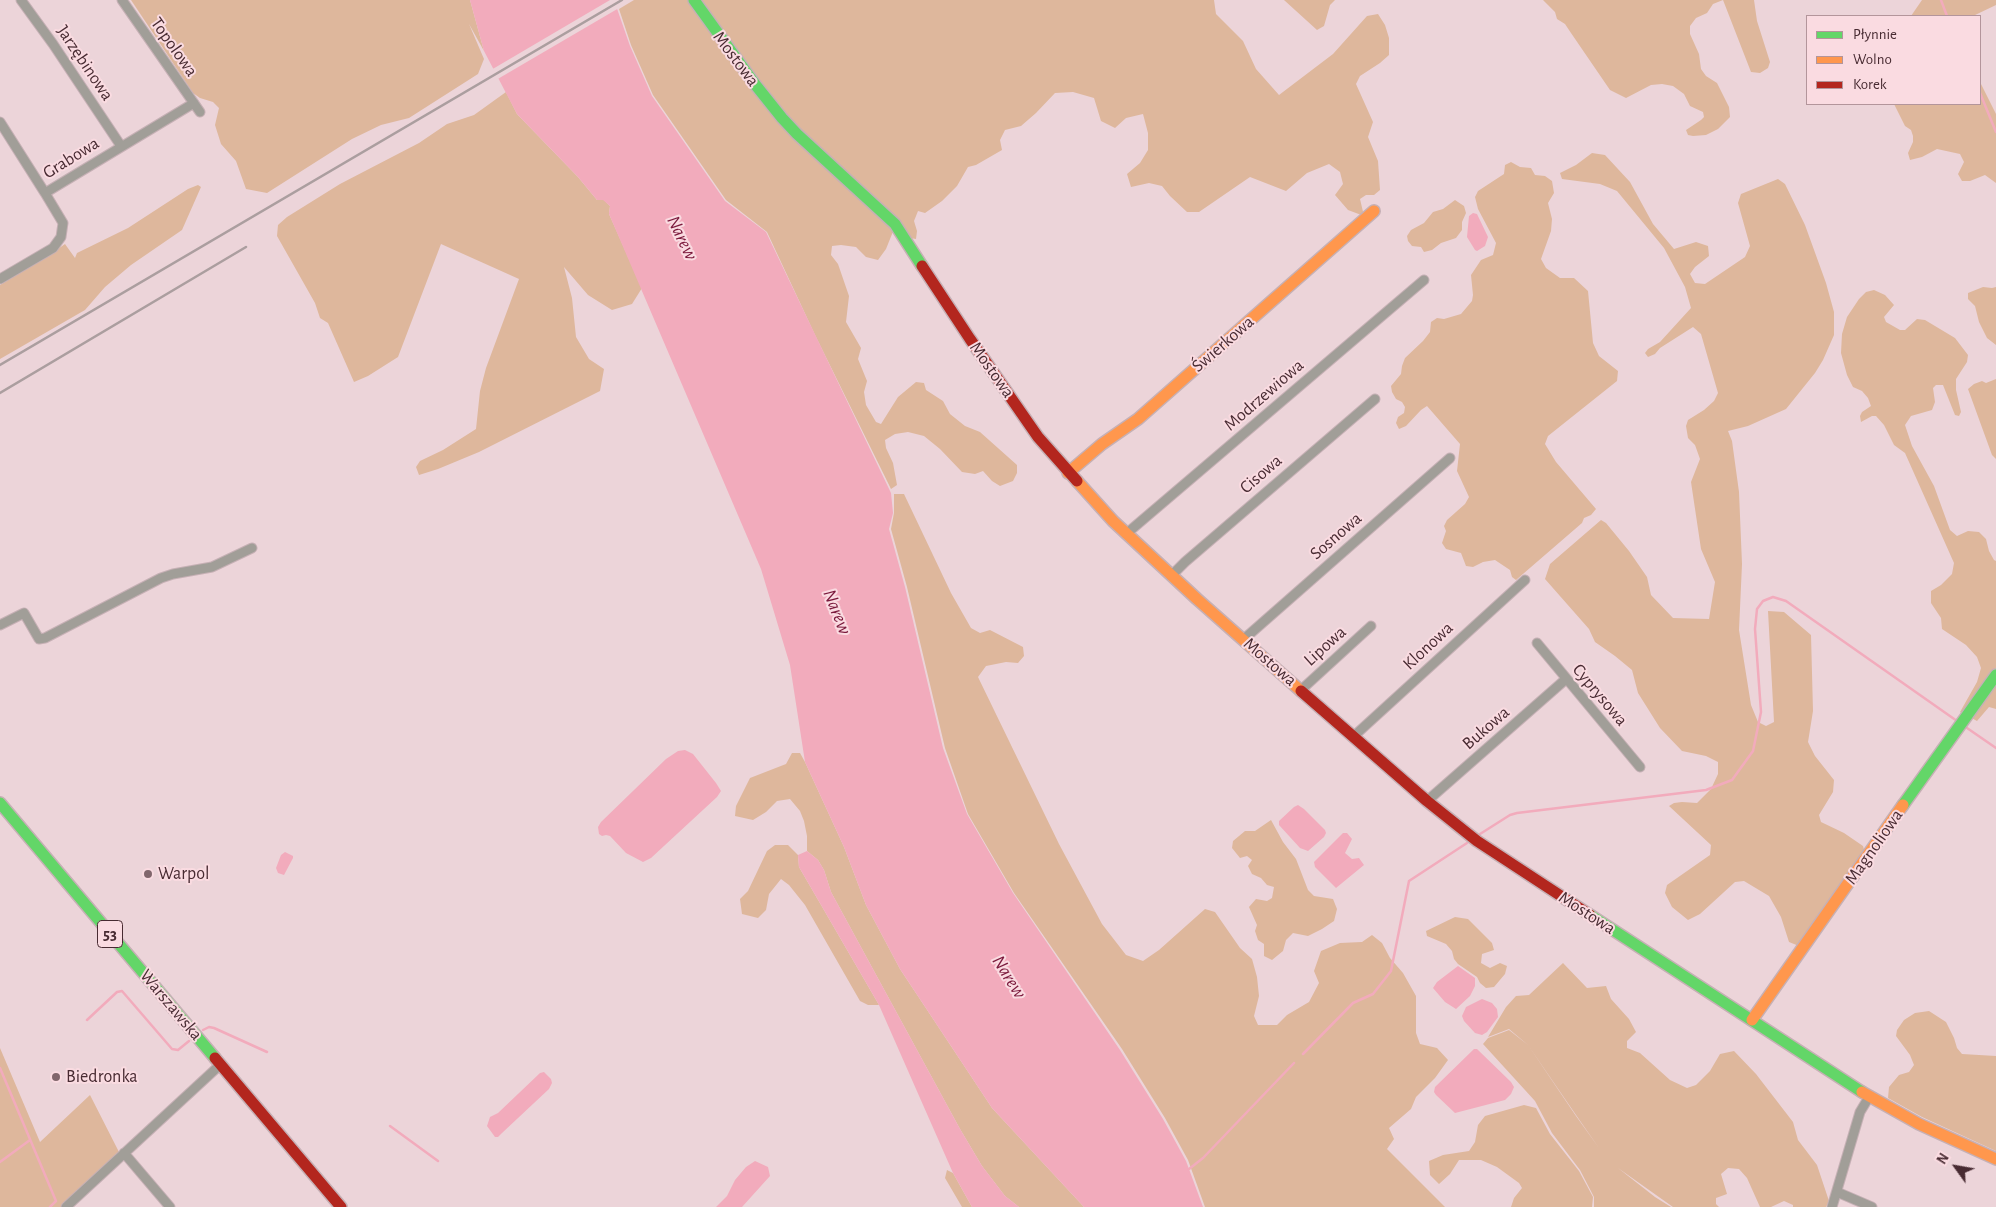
<!DOCTYPE html>
<meta charset="utf-8">
<style>
body{margin:0}
#map{position:relative;width:1996px;height:1207px;overflow:hidden;background:#ecd4d9;font-family:"Alegreya Sans",sans-serif}
canvas{display:block}
.legend{position:absolute;left:1806px;top:15px;width:175px;height:90px;box-sizing:border-box;background:#fadbe1;border:1px solid #b3959b;margin:0;padding:6px 9px;list-style:none;font-size:15px;color:#482b32}
.legend li{display:flex;align-items:center;gap:10px;height:25px}
.legend b{width:25px;border:1px solid #b3959b}
.north{position:absolute;left:1931px;top:1142px;width:50px;height:50px;-webkit-text-stroke:4px #fadbe1;paint-order:stroke;rotate:302deg;font-size:14px;font-weight:700;line-height:20px;text-align:center;color:#482b32}
.north::after{content:'';display:block;margin:auto;width:18px;height:22px;background:#482b32;clip-path:polygon(50% 0,100% 100%,50% 72%,0 100%)}
</style>
<div id="map">
<canvas width="1996" height="1207"></canvas>
<ul class="legend">
<li><b style="height:6px;background:#63d668"></b>Płynnie</li>
<li><b style="height:6px;background:#ff974d"></b>Wolno</li>
<li><b style="height:6px;background:#b3261e"></b>Korek</li>
</ul>
<div class="north">N</div>
</div>
<script>
const g = document.querySelector('canvas').getContext('2d');
g.lineJoin = 'round';
function fill(path, color) { g.fillStyle = color; g.fill(path, 'evenodd'); }
const toPath = rows => new Path2D(rows.map(r => 'M' + r).join(''));
function stroke(path, color, width, dash) { g.strokeStyle = color; g.lineWidth = width; g.lineCap = dash ? 'butt' : 'round'; g.setLineDash(dash || []); g.stroke(path); }
function write(font, color, halo, rows, align = 'center') {
  g.font = font + ' "Alegreya Sans",sans-serif'; g.lineWidth = 4; g.setLineDash([]); g.textBaseline = 'middle'; g.strokeStyle = halo; g.fillStyle = color; for (const [text, x, y, turn = 0] of rows) {
    g.save(); g.translate(x, y); g.rotate((+turn || 0) * Math.PI / 180); g.textAlign = isNaN(turn) ? turn : align; if (halo) g.strokeText(text, 0, 0); g.fillText(text, 0, 0); g.restore();
  }
}
const green = toPath([
 [131,0,470,0,484,51,469,24,484,59,478,74,409,118,381,125,352,139,267,193,246,189,236,161,221,144,215,125,219,108,213,102,200,98,193,93],
 [634,0,1214,0,1216,14,1243,41,1256,69,1279,95,1333,54,1367,16,1378,14,1385,25,1389,38,1389,55,1380,63,1360,76,1356,84,1373,122,1368,137,1378,161,1380,190,1374,195,1366,195,1360,199,1364,216,1348,210,1335,195,1343,184,1340,172,1329,164,1307,173,1286,191,1250,177,1199,212,1187,212,1170,196,1162,186,1149,183,1131,187,1127,174,1140,163,1148,150,1148,133,1143,114,1126,118,1115,128,1101,121,1094,98,1073,92,1055,93,1036,113,1021,126,1005,130,1000,140,1002,150,976,165,968,167,957,186,942,201,925,213,918,211,914,221,917,231,916,239,910,238,894,229,886,249,878,260,866,257,856,247,841,245,832,246,831,255,838,264,849,296,846,322,861,348,858,359,867,381,864,392,866,405,876,422,881,424,898,397,916,382,924,383,926,390,943,401,950,414,965,426,980,432,1017,465,1017,473,1013,481,1000,486,992,481,983,471,975,474,962,472,940,449,924,436,908,432,895,434,885,440,886,448,893,463,897,485,891,489,815,335,767,232,726,200,653,95,631,45,619,9],
 [1284,0,1346,0,1335,0,1330,5,1324,26,1317,30],
 [1543,0,1754,0,1757,21,1770,62,1768,68,1760,73,1751,72,1723,0,1713,4,1707,13,1696,18,1690,26,1690,34,1699,54,1701,69,1706,76,1717,83,1729,107,1730,117,1718,129,1706,135,1693,136,1688,135,1686,130,1701,120,1704,117,1703,112,1690,106,1684,94,1673,86,1662,84,1651,85,1626,98,1610,90,1571,33,1565,24,1557,19,1555,12],
 [1922,0,1996,0,1996,5,1973,16,1911,16],
 [1980,82,1996,114,1996,183,1985,175,1970,181,1962,181,1958,174,1964,162,1960,154,1937,149,1922,157,1910,160,1908,153,1913,142,1913,136,1911,130,1905,126,1894,104,1980,104],
 [506,92,517,114,578,177,597,200,603,199,610,206,609,214,642,288,632,304,612,310,588,295,564,267,572,298,576,337,589,359,604,369,600,391,479,452,438,469,419,475,416,467,420,461,443,450,476,429,480,391,486,368,519,279,441,244,398,357,368,376,354,382,328,323,320,318,315,303,277,236,278,225,287,217,340,184,419,143,447,124,474,115],
 [1592,153,1605,155,1630,182,1653,224,1674,249,1696,242,1708,246,1709,256,1695,267,1690,274,1695,283,1705,284,1745,257,1750,246,1738,203,1741,194,1778,179,1785,184,1805,225,1826,283,1834,312,1834,335,1823,360,1815,373,1786,409,1748,426,1728,431,1732,441,1739,492,1742,564,1739,630,1751,705,1758,722,1766,726,1774,722,1768,611,1784,612,1811,635,1813,711,1808,742,1815,756,1834,780,1833,792,1819,815,1821,822,1844,833,1863,846,1865,853,1799,946,1789,942,1781,917,1769,896,1744,881,1735,882,1700,914,1688,920,1672,907,1665,893,1667,885,1710,855,1711,845,1669,806,1674,803,1682,802,1697,803,1711,789,1718,774,1718,762,1706,756,1682,751,1660,728,1638,693,1632,670,1615,656,1595,642,1589,629,1545,579,1550,564,1601,520,1606,523,1629,551,1647,577,1651,595,1673,618,1709,619,1715,582,1701,549,1691,482,1700,459,1695,445,1688,438,1686,426,1688,420,1704,410,1714,401,1718,393,1701,334,1693,327,1660,348,1655,354,1648,357,1645,353,1648,349,1660,342,1691,308,1685,287,1664,248,1617,191,1600,184,1562,179,1560,173,1576,165],
 [1511,162,1520,167,1531,168,1535,175,1545,176,1552,181,1554,193,1548,203,1552,219,1551,231,1541,259,1546,268,1560,278,1574,278,1588,291,1593,343,1599,356,1618,371,1617,381,1548,436,1545,444,1556,462,1596,509,1591,515,1584,518,1582,523,1516,580,1512,577,1510,570,1495,560,1483,562,1473,567,1466,566,1461,553,1446,549,1442,543,1446,531,1444,526,1447,520,1465,504,1469,497,1457,471,1460,444,1427,406,1421,410,1406,426,1399,429,1396,423,1398,417,1404,413,1405,407,1402,402,1396,399,1392,392,1391,386,1401,374,1402,366,1405,358,1423,341,1430,332,1431,322,1437,318,1444,319,1461,314,1472,301,1473,295,1471,275,1481,260,1493,255,1496,243,1478,209,1475,197,1478,191,1504,174,1505,165],
 [198,185,201,187,182,230,131,265,105,287,85,310,0,359,0,285,48,256,65,244,75,258,77,253,128,228,188,189],
 [1455,200,1464,206,1466,213,1462,222,1462,230,1456,238,1441,243,1432,250,1424,252,1421,247,1412,246,1408,241,1407,236,1411,230,1424,223,1433,212,1443,209],
 [1983,287,1992,288,1996,287,1996,345,1987,338,1979,322,1975,306,1968,299,1968,293],
 [1874,290,1885,295,1894,305,1884,317,1886,322,1900,330,1905,330,1917,319,1925,320,1955,338,1968,355,1967,362,1956,379,1956,390,1961,412,1959,416,1955,415,1943,385,1936,385,1933,388,1935,402,1932,410,1911,416,1905,425,1912,446,1934,486,1950,530,1957,536,1968,531,1979,532,1986,539,1989,551,1994,560,1996,561,1996,709,1989,707,1977,721,1960,712,1977,682,1981,668,1977,657,1966,645,1942,629,1941,618,1931,603,1931,591,1941,585,1952,574,1954,563,1905,453,1894,445,1884,425,1876,416,1872,416,1861,422,1860,416,1862,412,1871,406,1868,398,1862,391,1853,387,1847,375,1841,353,1842,334,1847,317,1859,299,1866,292],
 [1996,379,1996,459,1992,455,1968,389,1974,384,1982,381,1986,383],
 [894,494,904,494,951,593,971,628,980,633,990,630,1023,647,1024,656,1018,663,1006,662,986,666,978,677,1059,844,1102,924,1126,955,1143,961,1159,950,1205,909,1215,912,1240,948,1252,959,1257,977,1259,996,1254,1016,1258,1025,1277,1025,1287,1015,1309,1002,1319,983,1314,971,1321,951,1340,943,1362,942,1372,935,1382,943,1390,958,1403,973,1416,996,1416,1033,1420,1044,1437,1048,1448,1060,1435,1078,1416,1097,1411,1109,1389,1128,1394,1139,1387,1149,1445,1207,1205,1207,1188,1160,1165,1118,1122,1049,1014,893,968,814,945,748,907,587,891,529,894,513],
 [792,753,800,753,805,762,844,847,866,905,900,969,992,1108,1084,1207,1019,1207,1005,1196,982,1166,960,1129,831,892,824,870,818,860,807,851,807,836,804,821,800,811,790,799,777,801,766,812,753,820,735,816,736,806,750,778,786,764],
 [1271,820,1283,842,1296,859,1308,890,1314,896,1333,899,1337,909,1334,921,1322,929,1308,936,1293,933,1286,940,1283,951,1272,960,1264,956,1264,944,1258,940,1255,931,1257,925,1249,907,1256,899,1267,901,1272,898,1274,887,1267,885,1261,878,1252,874,1248,866,1252,860,1247,856,1240,858,1232,848,1233,841,1245,831,1255,831],
 [775,845,788,845,798,855,799,867,879,1005,868,1005,860,1001,805,905,789,885,781,879,769,894,766,910,758,918,742,914,740,899,748,891,767,851],
 [1455,917,1468,919,1492,943,1494,950,1482,954,1481,963,1490,968,1500,963,1507,966,1505,974,1494,987,1486,988,1480,983,1477,977,1458,964,1454,959,1452,951,1446,944,1427,936,1426,931],
 [1563,963,1587,988,1606,986,1611,999,1629,1019,1636,1032,1627,1041,1627,1048,1640,1053,1670,1080,1687,1088,1696,1085,1710,1071,1720,1054,1734,1051,1756,1074,1793,1122,1798,1140,1817,1165,1829,1201,1826,1207,1793,1207,1793,1205,1784,1201,1771,1207,1760,1207,1747,1178,1739,1169,1728,1168,1721,1174,1727,1194,1716,1198,1716,1204,1719,1207,1673,1207,1618,1168,1655,1197,1671,1207,1594,1207,1594,1197,1580,1170,1552,1133,1535,1101,1483,1044,1488,1038,1509,1030,1528,1045,1509,1029,1488,1037,1506,1007,1516,996,1529,995],
 [1528,1045,1576,1115,1599,1148,1576,1116],
 [1929,1011,1946,1022,1954,1038,1957,1048,1962,1054,1996,1056,1996,1151,1922,1117,1888,1098,1889,1087,1899,1075,1909,1072,1914,1065,1910,1055,1896,1036,1897,1030,1904,1020,1915,1013],
 [0,1048,40,1142,90,1095,120,1154,63,1207,0,1207],
 [1524,1105,1536,1108,1550,1134,1579,1171,1593,1197,1592,1207,1511,1207,1514,1198,1522,1188,1519,1183,1497,1167,1481,1160,1459,1160,1450,1174,1439,1184,1430,1175,1429,1161,1443,1155,1469,1151,1475,1142,1478,1125,1485,1116],
 [947,1170,953,1173,972,1207,962,1207,945,1178]
]);
const water = toPath([
 [470,0,614,0,630,46,652,96,725,201,766,232,891,493,893,513,889,529,905,587,943,748,967,814,1013,893,1120,1050,1163,1119,1186,1161,1203,1207,1084,1207,992,1108,900,969,866,905,844,847,805,762,790,665,761,569,609,214,610,206,603,200,597,200,578,177,517,114,484,51],
 [1473,213,1477,214,1488,237,1485,246,1477,251,1475,250,1467,237,1469,216],
 [685,750,693,754,716,783,721,791,717,797,651,858,643,862,626,853,610,836,606,835,602,836,599,834,598,827,601,822,666,759,678,751],
 [1298,805,1304,809,1325,830,1326,833,1324,837,1308,851,1300,848,1279,825,1279,821,1294,807],
 [1343,833,1347,833,1352,839,1345,853,1352,859,1359,858,1364,865,1336,888,1315,867,1314,862],
 [807,851,818,860,824,870,831,892,960,1129,982,1166,1005,1196,1019,1207,972,1207,953,1173,879,1005,799,867,798,855],
 [285,852,293,856,293,858,284,875,278,873,276,868,281,855],
 [1458,966,1475,978,1475,986,1470,996,1456,1009,1445,1002,1433,988,1437,982],
 [1482,999,1492,1003,1497,1009,1498,1017,1487,1032,1482,1035,1475,1033,1464,1021,1462,1016,1466,1007],
 [1474,1049,1477,1049,1511,1082,1514,1087,1511,1094,1505,1100,1455,1113,1436,1095,1434,1092,1435,1087],
 [544,1072,551,1079,552,1083,549,1089,502,1133,498,1137,495,1137,487,1126,490,1117,498,1113,540,1073],
 [755,1161,768,1167,770,1176,742,1207,716,1207,727,1196,735,1180,746,1167]
]);
const pier = toPath([
 [610,0,617,0,619,8,496,80,491,70]
]);
const stream = toPath([
 [1941,0,1947,16],
 [1980,93,1996,132],
 [1967,728,1996,748],
 [1480,834,1510,815,1517,813,1706,790,1732,780,1753,751,1761,712,1755,629,1757,609,1763,601,1773,597,1786,601,1957,721],
 [87,1020,117,992,122,991,172,1049,178,1050,189,1041],
 [203,1030,209,1027,214,1028,267,1052],
 [1303,1054,1353,1003,1373,994,1391,971,1409,881,1467,843],
 [0,1068,56,1201,50,1207],
 [390,1126,438,1161],
 [0,1162,30,1140],
 [1189,1169,1203,1158,1294,1063]
]);
const street = toPath([
 [21,0,53,44,121,146],
 [122,0,200,112],
 [0,122,45,193],
 [0,279,53,248,61,237,63,223,45,193,194,103],
 [1126,534,1424,280],
 [1171,576,1185,562,1375,399],
 [0,625,24,613,39,639,45,638,161,578,173,574,212,567,252,548],
 [1244,639,1450,458],
 [1537,643,1640,767],
 [1301,690,1371,626],
 [1354,736,1525,580],
 [1427,801,1566,679],
 [124,1153,170,1207],
 [1837,1192,1872,1207],
 [66,1207,221,1064],
 [1832,1207,1860,1112,1869,1097]
]);
const fast = toPath([
 [694,0,754,83,782,118,797,134,895,224,922,266],
 [0,803,215,1058],
 [1903,805,1996,675],
 [1590,915,1862,1092]
]);
const slow = toPath([
 [1068,473,1102,444,1138,419,1374,211],
 [1077,481,1113,521,1197,599,1301,691],
 [1752,1020,1903,805],
 [1862,1092,1919,1124,1996,1159]
]);
const jam = toPath([
 [922,266,970,339,1038,437,1077,481],
 [1301,691,1427,801,1477,841,1590,915],
 [215,1058,341,1207]
]);
const rail = toPath([
 [0,365,622,0],
 [0,393,246,247]
]);
const markers = [
 [148,874,5,"#81666c"],
 [56,1077,5,"#81666c"]
];
const shields = [
 [110,934,25]
];
const shieldNames = [
 ["53",110,934]
];
const streetNames = [
 ["Topolowa",174,47,55],
 ["Mostowa",736,59,53],
 ["Jarzębinowa",85,63,56],
 ["Grabowa",71,158,-32],
 ["Świerkowa",1223,344,-41],
 ["Mostowa",992,370,55],
 ["Modrzewiowa",1264,395,-41],
 ["Cisowa",1261,474,-41],
 ["Sosnowa",1336,536,-41],
 ["Lipowa",1325,646,-42],
 ["Klonowa",1428,646,-43],
 ["Mostowa",1270,662,41],
 ["Cyprysowa",1600,695,50],
 ["Bukowa",1486,728,-41],
 ["Magnoliowa",1874,847,-55],
 ["Mostowa",1587,913,33],
 ["Warszawska",171,1005,50]
];
const poiNames = [
 ["Warpol",158,874],
 ["Biedronka",66,1077]
];
const waterNames = [
 ["Narew",682,238,64],
 ["Narew",837,612,68],
 ["Narew",1009,977,58]
];
fill(green, '#deb79c');
fill(water, '#f2abbc');
fill(pier, '#ecd4d9');
stroke(stream, '#f2abbc', 2.5);
stroke(street, '#c6b0b5', 11);
stroke(fast, '#c6b0b5', 14);
stroke(slow, '#c6b0b5', 14);
stroke(jam, '#c6b0b5', 14);
stroke(street, '#a19e98', 9);
stroke(fast, '#63d668', 11);
stroke(slow, '#ff974d', 11);
stroke(jam, '#b3261e', 11);
stroke(rail, '#ab9e9f', 2.5);
for (const [x, y, r, color] of markers) { const dot = new Path2D(); dot.arc(x, y, r, 0, 2 * Math.PI); g.fillStyle = color; g.fill(dot); stroke(dot, '#fadbe1', 2); }
for (const [x, y, w] of shields) { const box = new Path2D(); box.roundRect(x - w / 2, y - 13.5, w, 27, 4); g.fillStyle = '#fadbe1'; g.fill(box); stroke(box, '#482b32', 1); }
write('bold 16px', '#482b32', null, shieldNames);
write('18px', '#482b32', '#fadbe1', streetNames);
write('18px', '#482b32', '#fadbe1', poiNames, 'left');
write('italic 19px', '#7b193c', '#fadbe1', waterNames);
</script>
